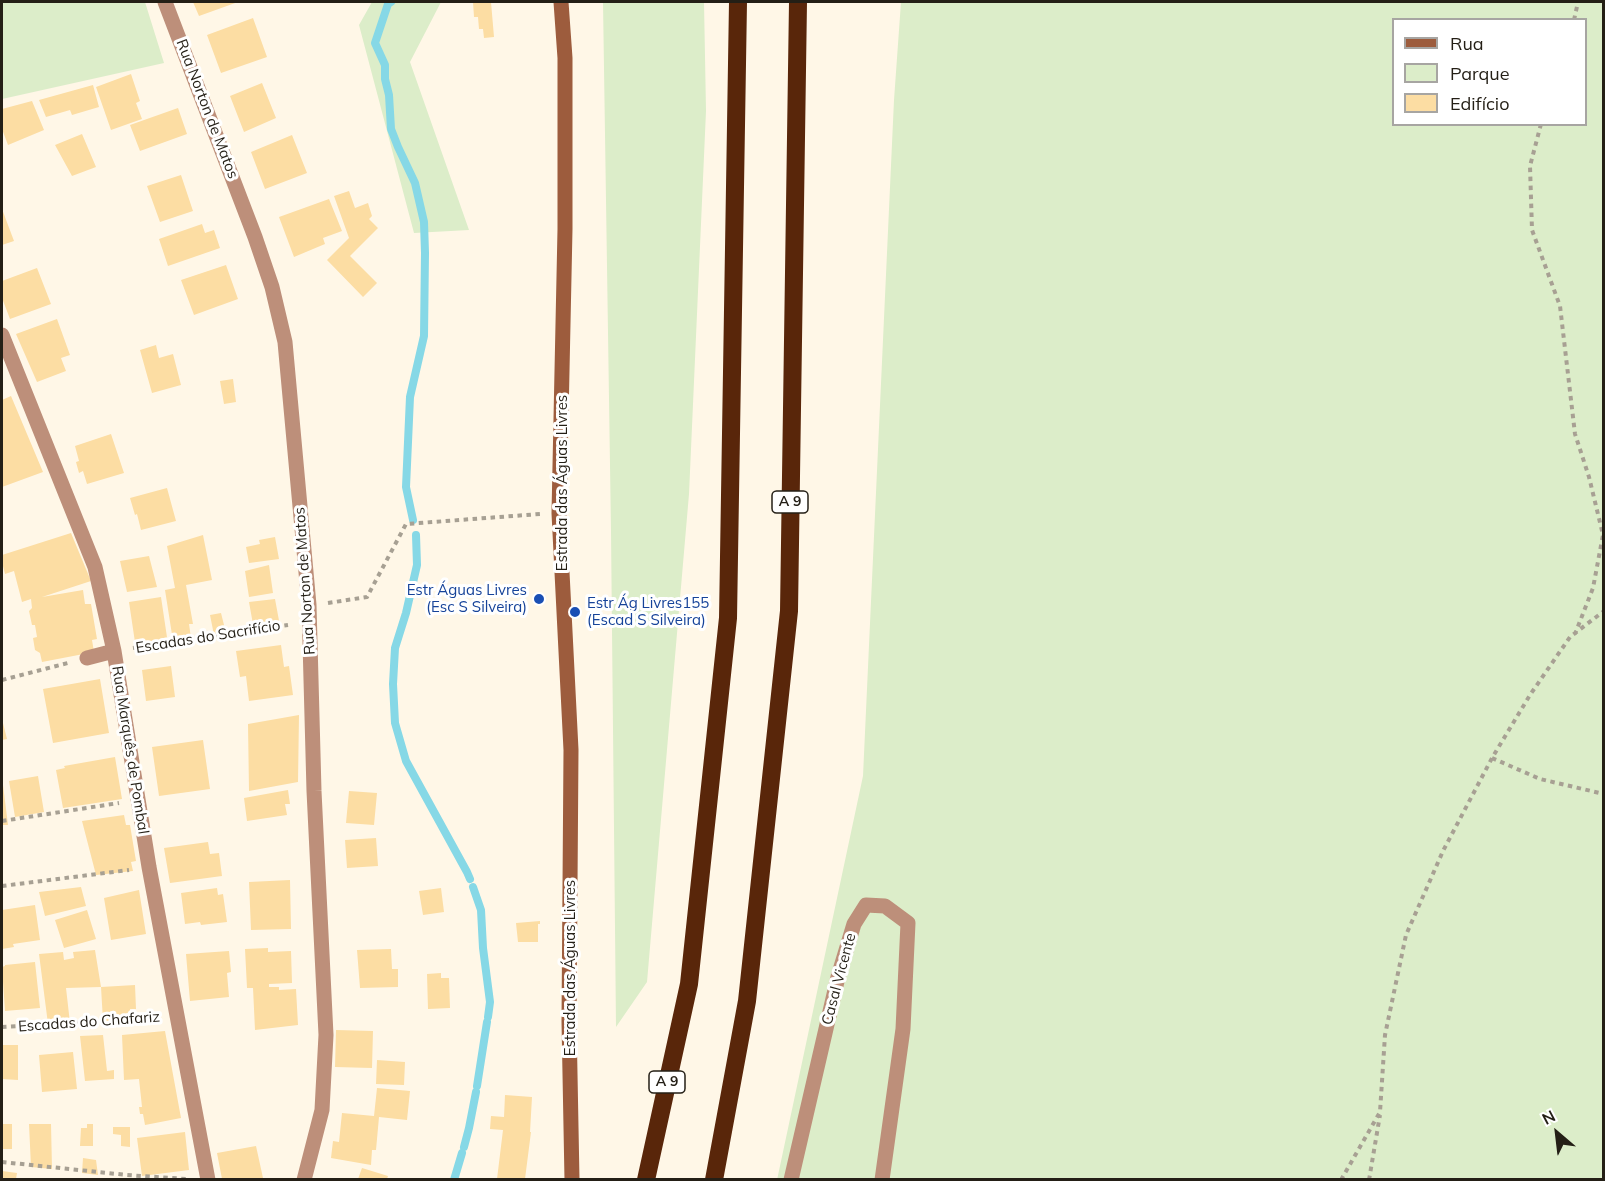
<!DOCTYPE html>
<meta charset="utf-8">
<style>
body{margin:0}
#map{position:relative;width:1605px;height:1181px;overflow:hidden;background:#fff7e7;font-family:Mulish,sans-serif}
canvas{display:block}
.frame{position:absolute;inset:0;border:3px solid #241f16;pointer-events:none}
.legend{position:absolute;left:1392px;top:18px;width:195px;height:108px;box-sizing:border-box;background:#fff;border:2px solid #a7a5a2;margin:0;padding:8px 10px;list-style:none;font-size:18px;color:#241f16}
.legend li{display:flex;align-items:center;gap:12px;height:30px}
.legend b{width:30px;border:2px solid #a7a5a2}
.north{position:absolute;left:1527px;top:1103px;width:60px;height:60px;-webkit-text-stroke:4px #fff;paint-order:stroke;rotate:332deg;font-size:16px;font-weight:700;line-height:24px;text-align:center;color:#241f16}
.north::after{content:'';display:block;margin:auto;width:21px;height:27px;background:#241f16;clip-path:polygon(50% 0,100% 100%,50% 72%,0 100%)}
</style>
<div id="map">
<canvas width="1605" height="1181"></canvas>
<div class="frame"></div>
<ul class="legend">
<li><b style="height:8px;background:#9d5c3d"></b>Rua</li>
<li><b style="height:16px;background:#dcedc9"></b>Parque</li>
<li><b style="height:16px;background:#fcdda3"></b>Edifício</li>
</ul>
<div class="north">N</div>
</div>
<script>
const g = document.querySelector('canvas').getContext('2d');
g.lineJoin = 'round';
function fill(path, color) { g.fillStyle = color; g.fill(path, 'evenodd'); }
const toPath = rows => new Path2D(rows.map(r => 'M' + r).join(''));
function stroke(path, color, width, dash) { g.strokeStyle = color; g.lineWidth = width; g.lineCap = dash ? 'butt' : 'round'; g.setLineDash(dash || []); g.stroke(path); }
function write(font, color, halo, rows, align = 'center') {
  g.font = font + ' Mulish,sans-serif'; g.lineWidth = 6; g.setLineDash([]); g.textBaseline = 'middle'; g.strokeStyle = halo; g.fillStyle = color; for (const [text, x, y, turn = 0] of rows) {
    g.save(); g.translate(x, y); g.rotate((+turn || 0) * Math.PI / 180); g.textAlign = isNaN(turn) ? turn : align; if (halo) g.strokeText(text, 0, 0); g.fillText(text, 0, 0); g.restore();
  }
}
const green = toPath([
 [2,2,145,2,164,63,2,99],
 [372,2,441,2,410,62,469,230,414,233,359,25],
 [603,2,704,2,706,111,689,494,647,982,616,1027,611,531],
 [901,2,1603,2,1603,1179,777,1180,863,776,894,100],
 [1394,20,1586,20,1586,124,1394,124]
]);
const stream = toPath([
 [391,2,388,4,375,43,385,65,385,79,389,95,391,129,398,147,415,183,424,222,425,253,424,336,410,397,406,487,413,520],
 [416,535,417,565,406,613,395,648,393,684,395,723,406,761,467,872,470,879],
 [473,887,481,910,483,948,490,1002,488,1017],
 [477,1086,487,1022],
 [464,1147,469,1128,476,1092],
 [454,1180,462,1153]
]);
const building = toPath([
 [193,2,238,2,199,16],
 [473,2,491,2,494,37,484,38,483,29,479,29,478,17,474,17],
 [253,18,267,57,221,73,207,35],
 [131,74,140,101,136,103,142,119,111,130,96,87],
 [262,83,276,118,244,132,230,96],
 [93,85,99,107,72,115,70,110,46,117,39,100],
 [32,101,44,130,8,145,2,129,2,109],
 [178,108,187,134,140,151,130,125],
 [82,134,96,167,72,176,55,145],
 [292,135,307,173,265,189,251,152],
 [181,175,193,211,160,222,147,186],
 [349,191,355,208,368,203,372,216,369,219,378,228,350,256,377,283,363,297,327,260,349,238,334,196],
 [329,199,342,231,323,238,325,244,294,257,279,217],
 [2,209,14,241,2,245],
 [202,224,205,233,214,230,220,248,168,266,159,239],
 [226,265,238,299,194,315,181,280],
 [37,268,51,304,10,319,2,298,3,297,2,293,2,281],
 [57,319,70,355,61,358,66,371,37,382,16,334],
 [156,345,159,358,173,354,181,385,152,393,140,350],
 [233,379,236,402,224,404,220,381],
 [11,396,43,472,2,487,2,400],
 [111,434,124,473,87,484,83,471,79,473,76,462,79,461,75,446],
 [167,488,176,521,141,530,137,514,135,515,130,498],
 [71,533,91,581,42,597,83,590,85,604,91,604,97,639,92,640,94,652,42,662,40,653,35,650,33,638,37,637,35,625,32,625,29,611,32,608,31,599,22,602,14,571,5,574,2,562,2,555],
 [203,535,212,580,186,585,193,624,189,624,191,638,173,641,165,590,175,588,167,546],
 [275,537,279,559,249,563,246,547,260,544,259,540],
 [149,556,157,587,127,592,120,561],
 [269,565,273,593,249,597,245,571],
 [161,597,168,644,136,649,129,602],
 [275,599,280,626,254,630,249,602],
 [221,613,227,637,215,640,210,615],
 [281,645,284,667,289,666,293,695,249,701,246,676,240,677,236,651],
 [171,666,175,697,146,701,142,670],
 [100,679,109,733,53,743,43,689],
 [299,715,298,782,249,791,248,724],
 [2,719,7,739,2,740],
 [203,740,210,789,159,796,152,747],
 [115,757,122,799,63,808,56,770,65,768,64,766],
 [38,776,44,812,15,817,9,781],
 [2,785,3,785,8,825,2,825],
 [288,790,290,804,285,804,287,815,247,821,244,798],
 [349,791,377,793,374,825,346,823],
 [124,815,126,825,130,825,136,861,131,862,133,871,96,875,82,821],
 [376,838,378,866,347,868,345,840],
 [208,842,210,854,219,853,222,876,170,883,164,848],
 [290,880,291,929,251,930,249,882],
 [81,887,86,906,45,916,39,892],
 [217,888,218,895,223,894,227,922,201,925,200,922,185,924,181,893],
 [441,888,444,912,423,915,419,891],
 [139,890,146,934,111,940,104,898],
 [35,905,40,940,13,944,14,947,2,949,2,910],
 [87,910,96,939,64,948,55,920],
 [540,921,540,924,538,924,538,942,518,942,516,923],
 [268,948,268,952,291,951,292,983,269,984,269,987,279,987,279,990,296,989,298,1025,255,1030,253,988,247,988,245,949],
 [391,949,392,969,398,969,398,987,360,988,357,950],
 [95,950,101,987,135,985,136,1009,130,1009,130,1020,103,1021,101,987,66,988,70,1023,48,1024,39,954,63,952,64,960,74,958,73,952],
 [229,951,231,972,227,973,229,997,190,1001,186,954],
 [35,962,40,1008,5,1011,2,967,5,966,5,965],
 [441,973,441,978,449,978,450,1008,428,1009,427,974],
 [336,1030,373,1031,372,1068,335,1067],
 [165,1031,181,1118,145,1125,143,1114,140,1114,139,1107,142,1107,139,1079,124,1080,122,1035],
 [103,1035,107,1071,114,1070,114,1079,85,1081,80,1036],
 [2,1045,18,1045,18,1080,2,1079],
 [73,1052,77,1089,42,1092,39,1055],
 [377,1060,405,1062,404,1085,376,1084],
 [377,1088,410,1091,407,1120,379,1117,376,1150,372,1150,371,1165,331,1158,333,1141,339,1142,342,1113,374,1116],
 [505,1095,532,1097,530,1132,531,1132,525,1179,497,1179,503,1130,490,1129,491,1116,504,1117],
 [2,1124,12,1124,12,1149,2,1149],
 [29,1124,51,1124,52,1169,31,1167],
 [87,1124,93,1124,93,1146,80,1146,81,1128,87,1128],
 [113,1127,130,1127,130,1147,121,1146,121,1135,113,1134],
 [185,1132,189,1170,142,1176,137,1138],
 [256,1146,263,1178,258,1179,222,1179,217,1153],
 [83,1158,96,1160,98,1175,82,1173],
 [362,1168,388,1176,387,1179,358,1179],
 [2,1171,17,1173,16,1179,2,1179]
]);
const path = toPath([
 [1574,20,1578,2],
 [1541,124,1530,166,1532,230,1560,306,1575,434,1589,477,1603,535,1593,588,1575,634],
 [328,603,367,597,406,524,540,514],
 [133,648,288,625],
 [2,680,68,663],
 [1492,758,1540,779,1604,794],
 [2,821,119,803],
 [2,886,129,870],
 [2,1027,156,1018],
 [2,1162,127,1175,186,1179],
 [1341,1180,1380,1112,1385,1035,1406,935,1443,851,1492,758,1530,695,1570,637,1604,611],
 [1369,1180,1380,1115]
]);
const street = toPath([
 [165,2,255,237,272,287,285,342,309,605,314,791,326,1035,322,1110,304,1180],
 [2,335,95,567,114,651,149,867,208,1180],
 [87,658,114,651],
 [791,1180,838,977,854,924,866,905,885,906,908,923,903,1029,882,1180]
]);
const secondary = toPath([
 [561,2,565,58,565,229,559,513,571,750,569,1021,572,1180]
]);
const highway = toPath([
 [646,1180,689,984,728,618,738,2],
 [714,1180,747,1001,789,611,798,2]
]);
const markers = [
 [539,599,6,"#1a4fb4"],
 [575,612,6,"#1a4fb4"]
];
const shields = [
 [790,502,36],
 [667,1082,36]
];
const shieldNames = [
 ["A 9",790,502],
 ["A 9",667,1082]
];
const streetNames = [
 ["Rua Norton de Matos",207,109,69],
 ["Estrada das Águas Livres",562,483,-90],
 ["Rua Norton de Matos",305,581,-94],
 ["Escadas do Sacrifício",208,637,-9],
 ["Rua Marquês de Pombal",130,750,81],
 ["Estrada das Águas Livres",570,968,-90],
 ["Casal Vicente",839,979,-75],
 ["Escadas do Chafariz",89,1022,-4]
];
const transitNames = [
 ["Estr Águas Livres",527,590],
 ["(Esc S Silveira)",527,607],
 ["Estr Ág Livres155",587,603,"left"],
 ["(Escad S Silveira)",587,620,"left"]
];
fill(green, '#dcedc9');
stroke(stream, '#86d8e6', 8);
fill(building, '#fcdda3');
stroke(path, '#a7a093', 4, [4.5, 4.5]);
stroke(street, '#bd8f7a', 15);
stroke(secondary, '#9d5c3d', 15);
stroke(highway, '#59260a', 18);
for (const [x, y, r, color] of markers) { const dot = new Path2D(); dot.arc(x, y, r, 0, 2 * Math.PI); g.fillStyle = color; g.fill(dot); stroke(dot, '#fff', 2); }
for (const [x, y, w] of shields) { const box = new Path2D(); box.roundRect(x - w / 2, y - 11, w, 22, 4.5); g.fillStyle = '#fff'; g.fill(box); stroke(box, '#241f16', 1.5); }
write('bold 14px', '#241f16', null, shieldNames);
write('15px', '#241f16', '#fff', streetNames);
write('15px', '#164399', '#fff', transitNames, 'right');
</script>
